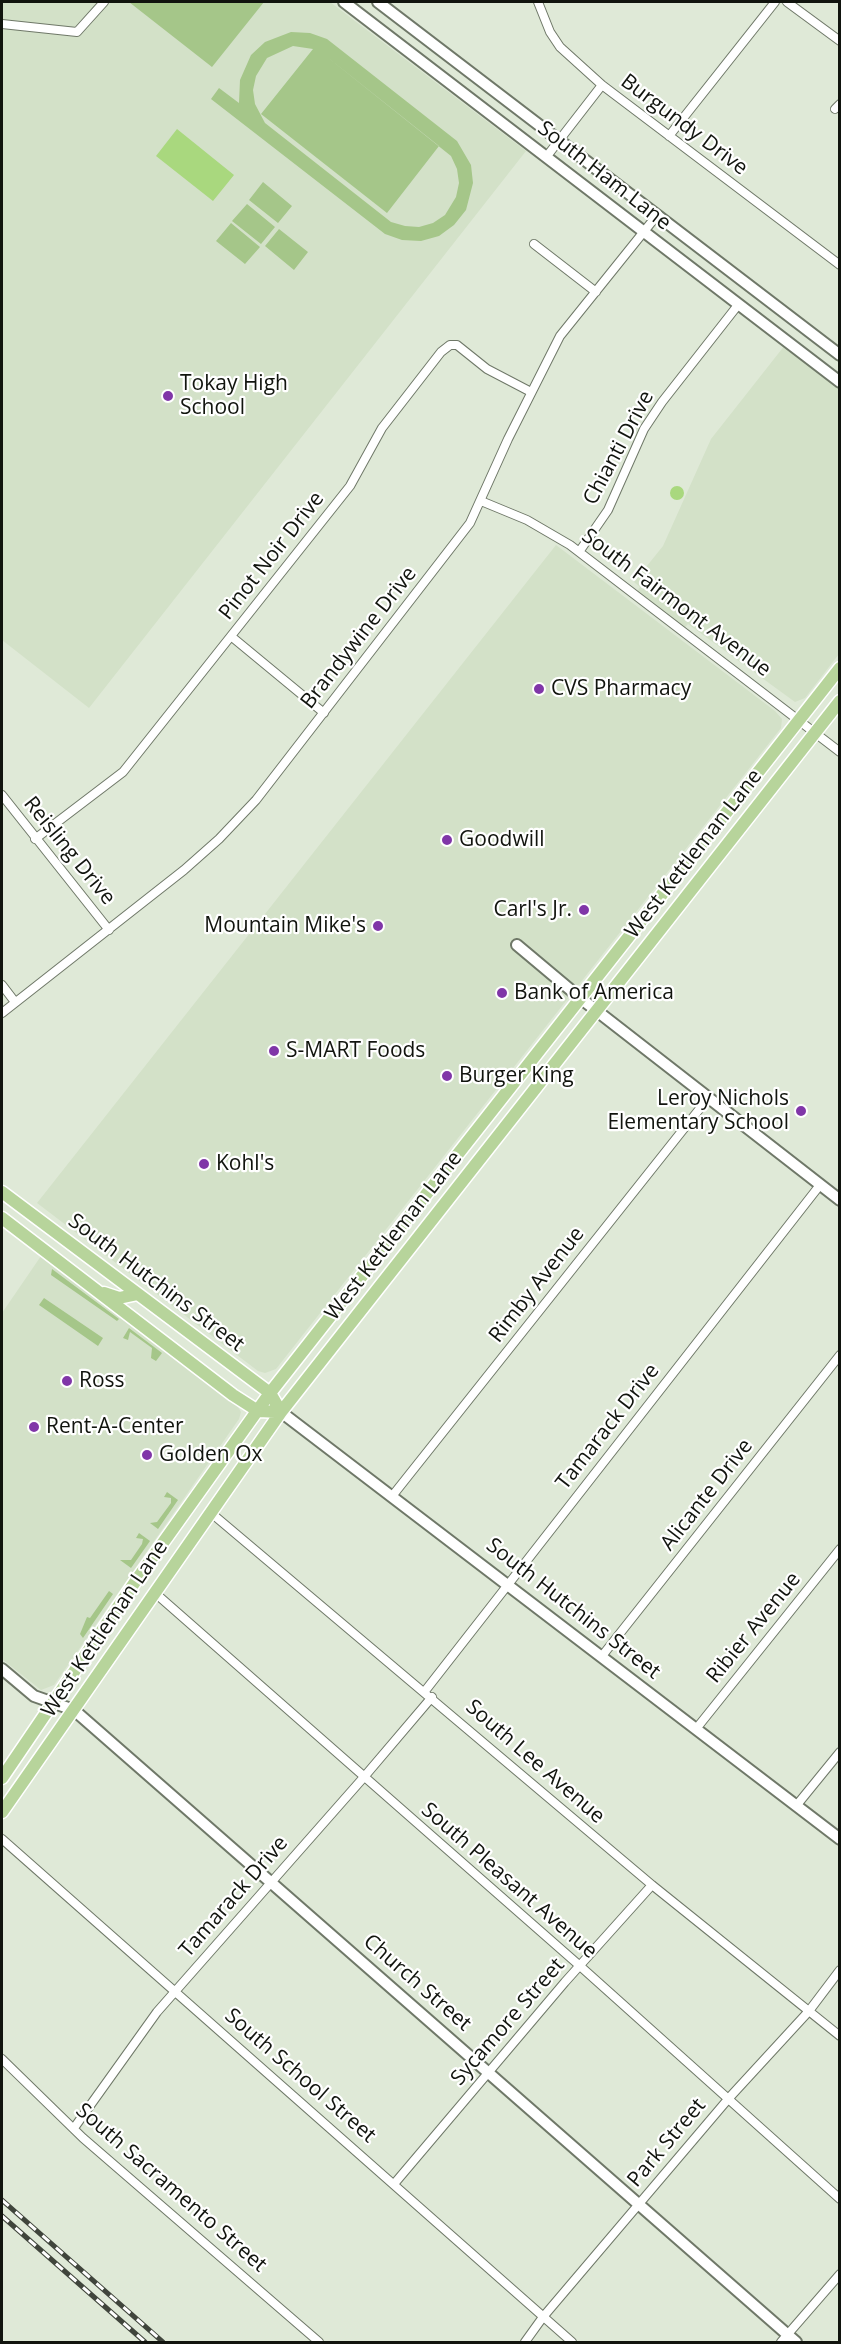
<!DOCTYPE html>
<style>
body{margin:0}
#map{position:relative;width:841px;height:2344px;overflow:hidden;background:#dfe9d7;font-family:"Open Sans",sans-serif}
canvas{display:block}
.frame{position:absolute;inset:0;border:3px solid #11140e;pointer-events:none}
</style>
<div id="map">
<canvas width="841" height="2344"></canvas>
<div class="frame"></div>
</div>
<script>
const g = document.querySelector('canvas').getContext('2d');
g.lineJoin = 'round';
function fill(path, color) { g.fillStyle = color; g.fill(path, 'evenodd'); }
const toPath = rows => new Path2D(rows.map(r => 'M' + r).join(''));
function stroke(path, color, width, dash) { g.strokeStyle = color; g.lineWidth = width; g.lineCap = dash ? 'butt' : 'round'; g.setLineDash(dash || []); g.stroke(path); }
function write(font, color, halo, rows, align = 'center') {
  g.font = font + ' "Open Sans",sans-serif'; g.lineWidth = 4.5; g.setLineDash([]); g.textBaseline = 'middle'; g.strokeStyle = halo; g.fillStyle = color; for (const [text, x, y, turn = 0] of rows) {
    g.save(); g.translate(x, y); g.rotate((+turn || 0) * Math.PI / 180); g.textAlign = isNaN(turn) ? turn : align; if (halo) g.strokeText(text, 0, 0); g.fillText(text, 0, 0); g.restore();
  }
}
const built = toPath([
 [2,2,330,2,526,151,89,708,2,640],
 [785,345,839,382,839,654,805,698,795,702,688,624,682,631,635,595,640,587,634,582,663,546,711,439],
 [556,545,775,711,782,719,781,728,276,1369,265,1373,258,1371,37,1203],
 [41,1256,235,1402,241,1412,239,1419,54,1685,41,1690,2,1659,2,1313]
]);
const green = toPath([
 [129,2,264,2,212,67],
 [291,32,310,33,327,39,457,141,471,165,473,183,466,210,454,225,439,236,421,241,402,240,385,234,211,99,219,88,239,103,240,80,251,55,265,42],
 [293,46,313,49,261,114,387,213,439,146,321,52,451,156,457,169,459,183,456,197,445,215,433,223,419,227,405,226,391,222,265,123,255,104,253,90,256,76,267,58],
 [263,182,292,206,278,223,249,200],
 [247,204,275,227,261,244,232,221],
 [231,223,260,247,245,264,216,241],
 [279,229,308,252,294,270,265,246],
 [52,1269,119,1319,117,1321,51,1275],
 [44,1298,103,1338,98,1346,39,1305],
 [129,1328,162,1353,156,1361,151,1358,152,1348,130,1332,128,1340,123,1338],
 [167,1492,178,1500,158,1529,150,1523,157,1522,171,1503,171,1498,164,1497],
 [139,1533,150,1541,131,1568,120,1560,131,1560,142,1544,143,1539,136,1538],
 [109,1591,113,1594,83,1638,80,1634,87,1617,90,1618]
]);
const water = toPath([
 [177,129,234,175,213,201,156,156],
 '670 493a7 7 0 1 1 14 0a7 7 0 1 1-14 0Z'
]);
const minor = toPath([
 [538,2,550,32,560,47,602,85,840,265],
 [787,2,840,41],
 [2,24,77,32,104,2],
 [835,109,840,104],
 [669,136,775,2],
 [547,156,602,85],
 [534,244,596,292],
 [481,501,527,520,570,545,840,752],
 [579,552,608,510,644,429,662,402,738,305],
 [232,637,324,713],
 [2,795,109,930],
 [35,839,123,772,350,486,382,428,441,352,450,345,457,345,487,369,531,392],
 [2,985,15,1002],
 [2,1013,184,870,219,839,256,800,470,523,508,439,560,336,658,214],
 [393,1495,709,1097],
 [210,1512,652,1885,840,2036],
 [154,1592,580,1966,840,2199],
 [602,1656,840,1355],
 [425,1691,820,1185],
 [696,1729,840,1549],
 [796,1806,840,1752],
 [2,1839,572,2342],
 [2,2059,83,2138,319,2342],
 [74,2128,157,2012,364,1777,432,1697],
 [394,2184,565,1982,652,1885],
 [525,2342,543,2317,729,2098,809,2011,840,1970],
 [781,2342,840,2274]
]);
const tertiary = toPath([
 [517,945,579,997,840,1200],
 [2,1669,34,1696,74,1710,796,2342]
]);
const secondary = toPath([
 [344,2,840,382],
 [378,2,840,355],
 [281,1412,840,1839]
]);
const primary = toPath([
 [2,1192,270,1393,281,1412],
 [2,1218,233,1395,258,1411,281,1412],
 [104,1293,119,1298,138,1294],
 [2,1778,135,1582,270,1393,840,668],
 [2,1812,281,1412,840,701]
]);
const rail = toPath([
 [2,2200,163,2342],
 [2,2216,145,2342]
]);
const markers = [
 [168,396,6,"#8036a8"],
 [539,689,6,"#8036a8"],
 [447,840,6,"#8036a8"],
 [584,910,6,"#8036a8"],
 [378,926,6,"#8036a8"],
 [502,993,6,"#8036a8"],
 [274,1051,6,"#8036a8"],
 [447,1076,6,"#8036a8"],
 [801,1111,6,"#8036a8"],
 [204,1164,6,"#8036a8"],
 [67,1381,6,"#8036a8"],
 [34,1427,6,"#8036a8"],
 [147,1455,6,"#8036a8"]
];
const streetNames = [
 ["Burgundy Drive",684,125,37],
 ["South Ham Lane",604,176,38],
 ["Chianti Drive",619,448,-62],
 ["Pinot Noir Drive",272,556,-52],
 ["South Fairmont Avenue",676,603,37],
 ["Brandywine Drive",359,638,-52],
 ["Reisling Drive",69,851,51],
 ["West Kettleman Lane",694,854,-52],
 ["West Kettleman Lane",394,1236,-52],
 ["South Hutchins Street",156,1283,37],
 ["Rimby Avenue",537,1285,-52],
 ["Tamarack Drive",608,1427,-52],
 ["Alicante Drive",707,1495,-52],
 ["South Hutchins Street",573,1609,38],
 ["Ribier Avenue",754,1628,-51],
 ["West Kettleman Lane",105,1629,-56],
 ["South Lee Avenue",535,1762,41],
 ["South Pleasant Avenue",509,1881,41],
 ["Tamarack Drive",234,1897,-49],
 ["Church Street",417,1983,41],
 ["Sycamore Street",508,2022,-49],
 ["South School Street",300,2076,41],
 ["Park Street",667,2143,-50],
 ["South Sacramento Street",171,2188,41]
];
const poiNames = [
 ["Tokay High",180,384],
 ["School",180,408],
 ["CVS Pharmacy",551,689],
 ["Goodwill",459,840],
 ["Carl's Jr.",572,910,"right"],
 ["Mountain Mike's",366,926,"right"],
 ["Bank of America",514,993],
 ["S-MART Foods",286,1051],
 ["Burger King",459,1076],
 ["Leroy Nichols",789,1099,"right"],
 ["Elementary School",789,1123,"right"],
 ["Kohl's",216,1164],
 ["Ross",79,1381],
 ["Rent-A-Center",46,1427],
 ["Golden Ox",159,1455]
];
fill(built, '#d3e1c8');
fill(green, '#a5c689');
fill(water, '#a9d87e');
stroke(minor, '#6f7868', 10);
stroke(tertiary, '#6f7868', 14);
stroke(secondary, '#6f7868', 14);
stroke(primary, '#fff', 15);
stroke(minor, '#fff', 8);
stroke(tertiary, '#fff', 10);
stroke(secondary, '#fff', 10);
stroke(primary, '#b7d49b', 12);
stroke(rail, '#40453c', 5);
stroke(rail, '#fff', 3, [9]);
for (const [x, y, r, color] of markers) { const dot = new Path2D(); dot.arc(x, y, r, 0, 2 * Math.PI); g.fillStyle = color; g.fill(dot); stroke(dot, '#fff', 2); }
write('21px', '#11140e', '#fff', streetNames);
write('21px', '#11140e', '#fff', poiNames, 'left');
</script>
